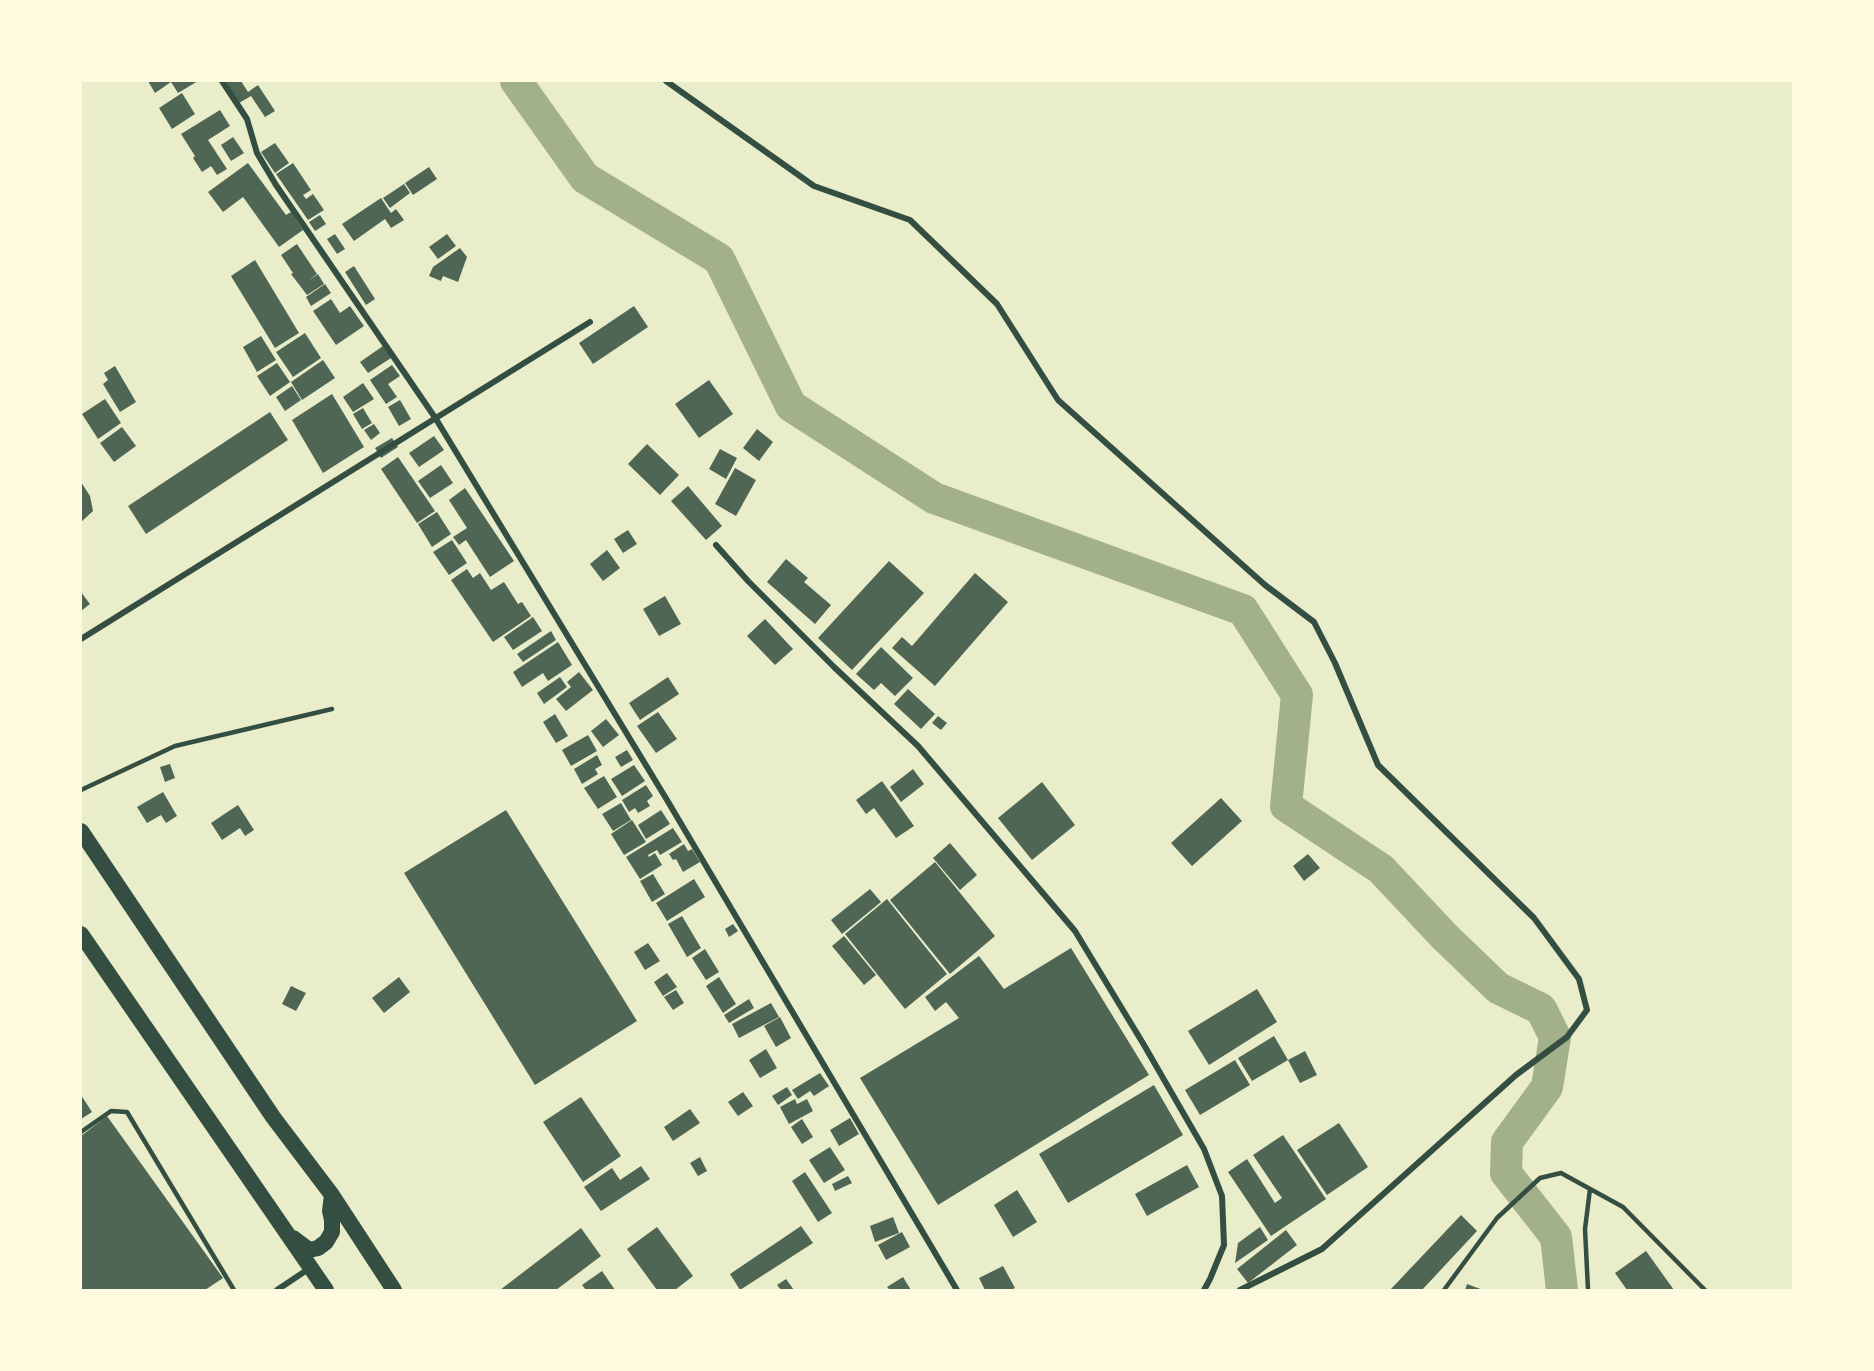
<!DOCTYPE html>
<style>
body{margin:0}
#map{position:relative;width:1874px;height:1371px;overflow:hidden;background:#e9edc9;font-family:"Work Sans",sans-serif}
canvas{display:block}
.frame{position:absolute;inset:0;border:82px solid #fefae0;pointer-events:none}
</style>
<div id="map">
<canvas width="1874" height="1371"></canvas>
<div class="frame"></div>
</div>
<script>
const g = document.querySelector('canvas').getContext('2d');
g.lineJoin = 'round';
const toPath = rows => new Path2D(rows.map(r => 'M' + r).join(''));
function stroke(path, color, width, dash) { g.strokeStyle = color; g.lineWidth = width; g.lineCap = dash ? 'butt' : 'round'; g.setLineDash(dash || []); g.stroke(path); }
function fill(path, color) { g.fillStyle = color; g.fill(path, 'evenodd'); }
const river = toPath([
 [516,81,585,178,719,259,791,406,934,498,1243,610,1297,695,1286,806,1381,869,1444,936,1498,988,1541,1009,1555,1037,1547,1087,1507,1142,1506,1173,1556,1237,1562,1290]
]);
const building = toPath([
 [148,81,198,81,178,93,171,82,155,93],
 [224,81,241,81,248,92,258,85,275,111,265,117,251,96,239,103],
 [182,93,195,114,172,129,159,108],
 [220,110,230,126,208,140,227,169,217,175,211,166,202,172,193,158,195,156,181,134],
 [233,137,244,153,231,161,221,145],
 [275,143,289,163,275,173,261,152],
 [248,163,286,215,291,212,303,230,279,247,243,197,223,212,208,192],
 [293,163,311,190,303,195,306,199,313,194,324,210,308,220,276,174],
 [429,167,437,179,413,195,405,183],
 [404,184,410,193,390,208,383,198],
 [381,198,391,213,396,209,404,220,391,228,385,219,354,241,342,224],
 [320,215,326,224,315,231,309,222],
 [335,234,345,249,337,254,327,239],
 [447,234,456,246,438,259,429,247],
 [297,244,317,274,308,281,318,274,324,284,307,295,291,274,293,273,281,255],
 [460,248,467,257,458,282,443,276,441,281,429,276,433,267],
 [255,260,299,333,275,348,231,276],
 [354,266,375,299,366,305,345,272],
 [325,284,331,293,311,306,306,297],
 [331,299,340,313,350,306,364,326,336,345,313,311],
 [634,306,648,327,593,364,579,343],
 [305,333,321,358,293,377,276,352],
 [261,336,276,360,257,372,243,347],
 [383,346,391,358,368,373,360,362],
 [323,360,335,378,302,400,291,382],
 [277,363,290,382,270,396,257,376],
 [392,365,400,376,388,384,397,397,386,404,370,380],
 [115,366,136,402,120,412,103,384,108,380,104,373],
 [709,380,733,414,699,438,675,404],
 [363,383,374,399,353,412,343,397],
 [292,386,301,400,285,411,276,397],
 [332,394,364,447,323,473,292,420],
 [105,399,121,423,98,439,82,414],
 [400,400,411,419,399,426,388,407],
 [363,408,372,423,362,429,353,414],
 [270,412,288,440,146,534,128,506],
 [374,424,380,433,371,440,364,430],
 [122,427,136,446,114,462,100,443],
 [757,429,773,442,759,461,743,448],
 [434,436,444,450,419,467,409,453],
 [392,438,398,447,381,458,375,448],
 [647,444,679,475,660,495,628,464],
 [720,449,737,458,726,479,709,469],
 [398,457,435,511,417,523,381,469],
 [441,465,453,483,430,498,418,481],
 [735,468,756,480,736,516,715,504],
 [81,482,90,496,93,511,81,522],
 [688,486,722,526,706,540,671,501],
 [465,488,514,561,490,577,466,540,459,545,453,537,467,528,449,500],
 [437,512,451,534,432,547,418,524],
 [628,530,637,544,623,553,614,539],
 [452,540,467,563,449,575,433,552],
 [607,550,620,568,603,581,590,564],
 [786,559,808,578,804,582,831,605,815,624,767,582],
 [889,561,924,593,852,670,818,638],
 [467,569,473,578,480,573,491,590,504,582,518,604,522,602,531,616,493,642,451,580],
 [975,573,1008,602,935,686,892,648,902,637,912,646],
 [81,592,90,604,81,611],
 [665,596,681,624,659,636,643,609],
 [533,617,542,631,513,650,504,637],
 [765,619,793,649,775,665,747,636],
 [551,631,556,640,523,662,517,654],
 [558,642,572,665,548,681,543,673,522,687,513,672],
 [881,647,913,678,895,696,881,683,874,690,856,674],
 [579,672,593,690,566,711,556,699,571,687,567,682],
 [560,677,567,687,544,704,537,693],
 [668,677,679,694,640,720,629,703],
 [908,689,935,714,921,729,894,704],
 [658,712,677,739,656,753,637,726],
 [555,714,568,736,556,743,543,722],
 [938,716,947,723,941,730,932,723],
 [606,719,619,735,603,747,591,731],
 [588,735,597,751,571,766,562,750],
 [627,750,633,760,621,767,615,757],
 [597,755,602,765,595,769,598,774,582,784,574,769],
 [170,764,175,778,165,782,160,767],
 [634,765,645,781,622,796,611,779],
 [913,769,924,784,901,802,890,787],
 [604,776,617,797,598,809,584,788],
 [882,781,914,826,896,838,874,808,866,814,856,800],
 [1042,782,1075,825,1032,860,998,818],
 [646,785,653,796,647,801,650,806,638,813,635,808,629,812,622,800],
 [163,792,177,816,166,823,161,815,147,823,137,807],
 [1221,798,1242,821,1192,866,1171,843],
 [621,803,631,820,613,831,602,814],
 [238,805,254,830,245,836,240,828,222,840,211,823],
 [506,810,637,1021,535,1085,404,873],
 [661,810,670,824,646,839,638,825],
 [632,820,646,842,624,855,611,834],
 [673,828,682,842,660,855,657,850,648,855,649,857,655,853,662,865,640,879,626,857],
 [950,843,977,875,960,890,933,858],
 [684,844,688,851,692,849,700,862,683,872,676,859,673,860,669,854],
 [1308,854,1320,868,1304,881,1293,866],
 [935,862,995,936,950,974,890,900],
 [653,874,665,894,652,902,640,881],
 [694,879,705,897,667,921,656,903],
 [870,889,881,902,842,934,831,920],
 [887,899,947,974,905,1009,845,934],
 [682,916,701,948,687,957,668,924],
 [733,924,738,931,729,937,725,929],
 [844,936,876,975,864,985,832,946],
 [648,943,660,961,645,970,634,952],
 [1071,948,1149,1075,938,1205,860,1078,959,1018,946,1002,935,1011,925,997,979,956,1004,989],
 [705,949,719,972,706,980,692,958],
 [667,973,677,987,663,996,654,982],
 [399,977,410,992,384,1013,372,998],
 [719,977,736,1004,723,1013,706,986],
 [291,986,306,993,296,1011,282,1004],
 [1257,989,1277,1022,1209,1065,1188,1031],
 [676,990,684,1003,673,1010,664,997],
 [749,999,754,1008,729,1023,724,1015],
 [771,1003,779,1017,739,1038,732,1024],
 [780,1017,791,1038,776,1047,764,1026],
 [1274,1036,1288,1060,1252,1081,1238,1058],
 [766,1049,777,1068,760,1078,749,1060],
 [1305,1051,1317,1075,1300,1083,1288,1060],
 [1235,1060,1250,1085,1200,1115,1185,1090],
 [820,1073,829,1086,814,1096,810,1091,798,1099,792,1090],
 [1154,1085,1183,1135,1068,1203,1039,1154],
 [787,1087,792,1095,778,1105,772,1096],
 [743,1092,753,1106,738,1116,728,1102],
 [81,1095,92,1112,81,1119],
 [581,1097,621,1156,583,1182,543,1122],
 [795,1099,797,1104,807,1099,813,1111,789,1124,780,1107],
 [690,1109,700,1123,673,1141,664,1127],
 [107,1116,223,1278,205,1290,81,1290,81,1136],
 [850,1118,859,1134,839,1146,830,1130],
 [802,1119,813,1137,802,1144,791,1127],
 [1339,1123,1368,1167,1327,1195,1297,1150],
 [1283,1135,1326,1199,1271,1236,1228,1172,1247,1159,1275,1203,1282,1198,1253,1155],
 [830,1147,845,1170,824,1183,809,1160],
 [700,1157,707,1171,698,1176,690,1163],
 [1187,1165,1199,1187,1147,1216,1135,1194],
 [641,1166,650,1179,601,1211,584,1187,612,1168,620,1180],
 [805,1172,832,1213,818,1222,792,1181],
 [848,1176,852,1183,835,1191,832,1184],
 [1017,1190,1037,1222,1013,1237,994,1205],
 [1461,1215,1477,1231,1422,1290,1390,1290],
 [893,1217,899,1233,875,1242,870,1226],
 [801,1226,813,1243,740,1290,730,1274],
 [657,1227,693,1276,675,1290,657,1290,627,1249],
 [1260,1227,1268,1240,1235,1263,1238,1243],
 [581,1228,601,1256,556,1290,500,1290],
 [1286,1230,1297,1245,1248,1283,1237,1269],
 [902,1232,910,1247,886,1260,878,1245],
 [1646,1251,1674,1290,1627,1290,1615,1273],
 [1003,1266,1015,1288,1011,1290,985,1290,979,1278],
 [602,1271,615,1290,586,1290,582,1285],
 [903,1277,911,1290,890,1290,887,1287],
 [786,1279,794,1290,781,1290,777,1285],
 [1467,1284,1483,1290,1465,1290]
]);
const service = toPath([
 [81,790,175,746,332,709],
 [81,1132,111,1111,127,1112,234,1290],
 [1444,1290,1497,1218,1540,1178,1561,1173,1623,1207,1705,1290],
 [1588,1290,1585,1229,1590,1189]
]);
const minor = toPath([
 [222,81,247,119,257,153,276,185,436,419,667,800,957,1290],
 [666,81,814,186,910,220,997,304,1058,400,1265,585,1314,622,1335,663,1378,765,1534,918,1579,979,1587,1010,1567,1037,1516,1075,1322,1249,1240,1290],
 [716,545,748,581,834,667,918,746,1075,931,1144,1045,1204,1149,1222,1196,1224,1245,1210,1279,1204,1290],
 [81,639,590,322],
 [277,1290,310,1268]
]);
const trunk = toPath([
 [81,831,273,1117,332,1195,394,1290],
 [81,934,326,1290],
 [293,1238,309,1250,318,1248,326,1242,332,1232,332,1220,330,1211,332,1195]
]);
stroke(river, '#a3b18a', 32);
fill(building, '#4f6655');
stroke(service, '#344e41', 4.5);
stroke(minor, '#344e41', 6);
stroke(trunk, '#344e41', 16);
</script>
